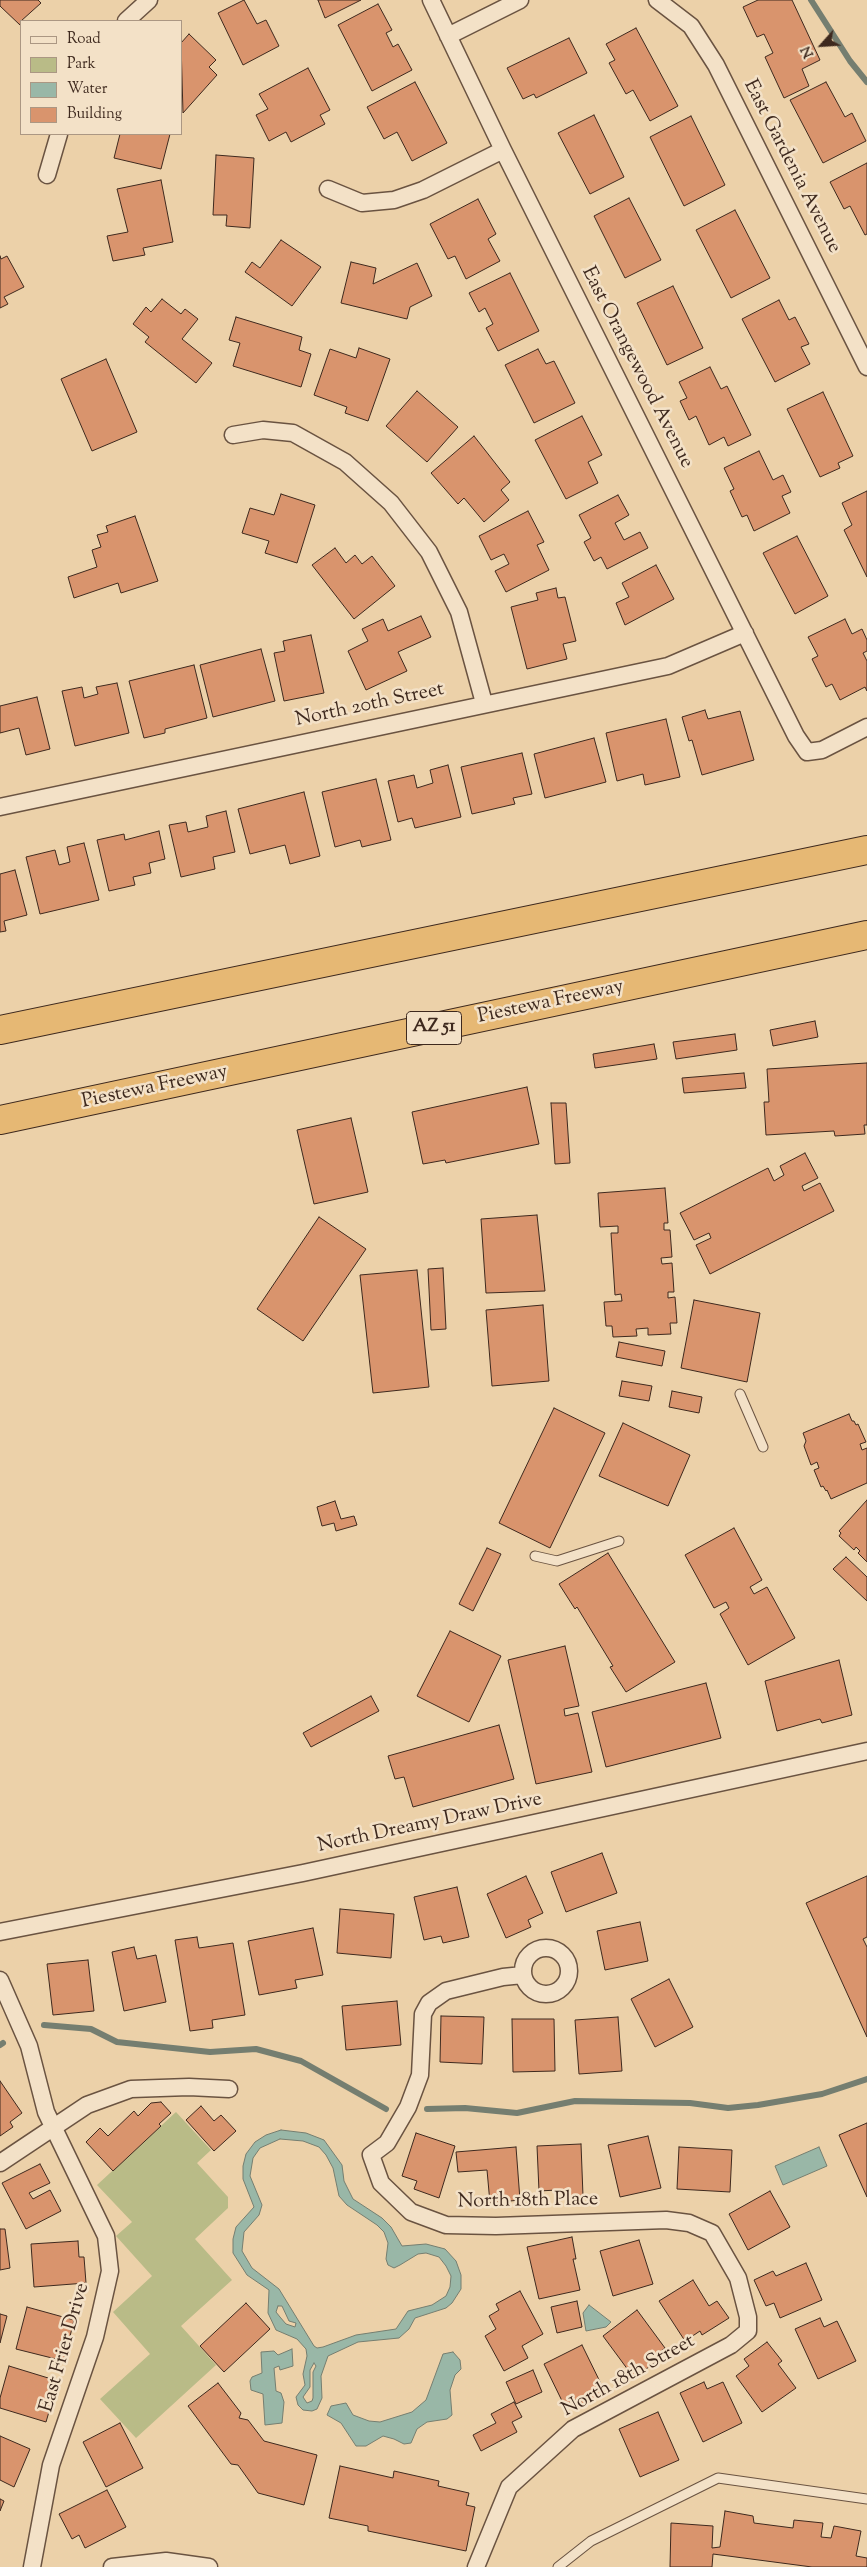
<!DOCTYPE html>
<style>
body{margin:0}
#map{position:relative;width:867px;height:2567px;overflow:hidden;background:#ecd1a9;font-family:"Sorts Mill Goudy",serif}
canvas{display:block}
.legend{position:absolute;left:20px;top:20px;width:162px;height:115px;box-sizing:border-box;background:#f3e1c7;border:1px solid #ab9783;margin:0;padding:6px 9px;list-style:none;font-size:15px;color:#3e291e}
.legend li{display:flex;align-items:center;gap:10px;height:25px}
.legend b{width:25px;border:1px solid #ab9783}
.north{position:absolute;left:797px;top:20px;width:50px;height:50px;-webkit-text-stroke:4px #f3e1c7;paint-order:stroke;rotate:244deg;font-size:14px;font-weight:700;line-height:20px;text-align:center;color:#3e291e}
.north::after{content:'';display:block;margin:auto;width:18px;height:22px;background:#3e291e;clip-path:polygon(50% 0,100% 100%,50% 72%,0 100%)}
</style>
<div id="map">
<canvas width="867" height="2567"></canvas>
<ul class="legend">
<li><b style="height:6px;background:#f3e1c7"></b>Road</li>
<li><b style="height:14px;background:#b9bb87"></b>Park</li>
<li><b style="height:14px;background:#99b7a7"></b>Water</li>
<li><b style="height:14px;background:#d9946d"></b>Building</li>
</ul>
<div class="north">N</div>
</div>
<script>
const g = document.querySelector('canvas').getContext('2d');
g.lineJoin = 'round';
function fill(path, color) { g.fillStyle = color; g.fill(path, 'evenodd'); }
const toPath = rows => new Path2D(rows.map(r => 'M' + r).join(''));
function stroke(path, color, width, dash) { g.strokeStyle = color; g.lineWidth = width; g.lineCap = dash ? 'butt' : 'round'; g.setLineDash(dash || []); g.stroke(path); }
function write(font, color, halo, rows, align = 'center') {
  g.font = font + ' "Sorts Mill Goudy",serif'; g.lineWidth = 5; g.setLineDash([]); g.textBaseline = 'middle'; g.strokeStyle = halo; g.fillStyle = color; for (const [text, x, y, turn = 0] of rows) {
    g.save(); g.translate(x, y); g.rotate((+turn || 0) * Math.PI / 180); g.textAlign = isNaN(turn) ? turn : align; if (halo) g.strokeText(text, 0, 0); g.fillText(text, 0, 0); g.restore();
  }
}
const green = toPath([
 [176,2112,211,2150,197,2163,228,2197,228,2208,195,2239,232,2280,181,2326,216,2365,136,2438,100,2399,150,2354,113,2312,152,2276,116,2236,132,2222,97,2185]
]);
const water = toPath([
 [281,2130,306,2133,324,2140,342,2165,344,2181,353,2199,382,2218,391,2227,402,2246,426,2244,445,2249,456,2261,461,2275,461,2289,452,2303,446,2308,415,2318,409,2329,399,2338,358,2342,328,2356,321,2376,322,2398,317,2409,312,2411,303,2410,298,2405,296,2397,305,2385,303,2374,307,2356,306,2349,297,2339,276,2330,268,2313,269,2290,247,2275,233,2253,233,2239,236,2227,254,2207,243,2179,243,2166,246,2154,255,2142,266,2135,281,2130],
 [280,2139,303,2141,319,2147,326,2155,333,2168,339,2196,347,2205,377,2225,384,2232,388,2243,386,2259,388,2265,394,2268,400,2265,418,2254,426,2253,439,2257,446,2266,451,2276,450,2287,446,2296,432,2305,408,2311,396,2329,356,2335,323,2347,317,2348,314,2346,279,2289,252,2268,242,2251,244,2232,259,2215,262,2205,250,2176,253,2158,260,2148,280,2139],
 [278,2306,282,2306,289,2321,296,2323,295,2327,286,2324,280,2317,276,2312,278,2306],
 [314,2363,316,2366,313,2372,313,2398,312,2401,307,2403,303,2397,310,2387,310,2370,314,2363],
 [819,2147,827,2166,783,2185,775,2166,819,2147],
 [589,2305,611,2322,606,2327,586,2331,583,2313,589,2305],
 [292,2349,293,2366,280,2370,279,2366,274,2368,276,2391,281,2393,284,2402,282,2423,265,2425,263,2394,251,2390,250,2381,252,2377,262,2373,261,2352,274,2351,278,2355,292,2349],
 [453,2352,460,2360,461,2369,455,2375,450,2390,452,2415,447,2419,427,2422,417,2429,411,2443,404,2444,394,2439,383,2436,366,2446,356,2446,341,2423,327,2415,331,2406,346,2403,353,2415,369,2421,380,2422,412,2412,426,2400,443,2354,453,2352]
]);
const stream = toPath([
 [811,0,850,61,867,82],
 [44,2025,91,2029,117,2042,210,2052,256,2049,301,2061,386,2109],
 [0,2045,3,2043],
 [427,2109,465,2108,517,2113,575,2101,690,2103,728,2108,758,2105,822,2094,867,2079]
]);
const building = toPath([
 [0,0,38,0,41,3,21,21,20,25,0,6,0,0],
 [244,0,257,24,266,20,279,46,243,65,218,13,244,0],
 [318,0,361,0,325,18,318,0],
 [758,0,792,0,820,60,802,69,809,86,784,98,765,57,773,53,764,34,757,37,743,7,758,0],
 [378,4,392,30,386,33,393,47,398,44,412,70,372,91,338,25,378,4],
 [636,28,678,106,650,121,633,90,626,94,609,63,615,60,606,44,636,28],
 [189,34,216,60,209,67,217,75,183,113,181,43,189,34],
 [569,38,587,73,536,98,534,94,523,99,507,68,569,38],
 [308,68,330,110,320,115,325,124,291,142,286,132,269,141,256,115,268,109,259,94,308,68],
 [415,82,447,143,412,161,397,132,384,139,367,107,415,82],
 [826,82,845,117,852,113,866,141,823,163,790,100,826,82],
 [594,115,624,177,590,194,558,133,594,115],
 [691,116,725,185,684,206,650,137,691,116],
 [120,134,170,134,161,169,114,158,120,134],
 [216,155,254,158,250,228,226,226,227,215,213,215,216,155],
 [867,163,867,234,865,235,850,206,844,209,830,182,867,163],
 [161,180,173,242,143,248,145,255,113,261,107,236,128,232,117,189,161,180],
 [629,198,661,260,625,278,594,216,629,198],
 [478,199,496,234,488,239,500,261,466,279,455,256,448,259,430,224,478,199],
 [735,210,770,278,731,298,696,230,735,210],
 [281,240,321,267,292,306,245,272,252,262,260,268,281,240],
 [0,256,1,259,7,256,24,287,4,297,8,304,0,308,0,256],
 [351,262,376,268,373,284,417,263,432,296,410,307,407,319,341,303,351,262],
 [510,273,539,331,498,351,486,328,493,324,485,308,479,312,469,293,510,273],
 [673,286,703,348,667,365,637,303,673,286],
 [162,299,181,314,185,309,198,319,182,339,212,363,196,383,145,342,149,337,133,324,146,307,151,312,162,299],
 [779,300,789,320,795,317,809,344,801,347,810,364,775,382,742,319,779,300],
 [236,317,302,337,299,350,311,354,301,387,233,366,240,343,229,340,236,317],
 [359,348,390,359,368,421,345,413,347,407,314,395,330,349,356,358,359,348],
 [538,349,546,364,554,361,575,403,534,423,505,365,538,349],
 [106,359,137,432,92,451,61,379,106,359],
 [710,367,721,389,727,386,751,435,728,446,724,437,709,445,696,416,689,420,680,401,687,398,679,382,710,367],
 [417,391,458,427,427,462,386,426,417,391],
 [823,392,853,456,838,463,840,468,820,477,787,409,823,392],
 [582,416,602,455,588,462,598,483,566,499,535,440,582,416],
 [474,436,510,482,501,490,509,500,484,522,464,498,458,504,431,473,474,436],
 [759,451,773,480,783,475,791,492,782,496,790,513,754,531,747,515,742,517,730,491,734,489,724,468,759,451],
 [867,491,867,577,844,530,852,525,842,503,867,491],
 [281,494,315,505,297,563,265,553,269,541,242,533,250,508,274,515,281,494],
 [618,495,629,515,615,523,624,540,640,532,648,548,607,569,601,557,594,561,584,542,591,538,579,515,618,495],
 [528,511,544,542,537,545,549,570,506,592,495,571,509,564,504,554,491,560,479,536,528,511],
 [135,516,158,581,121,593,118,583,74,598,68,577,97,567,92,550,101,547,97,535,108,532,106,526,135,516],
 [797,536,828,596,795,614,763,553,797,536],
 [335,548,346,563,355,555,362,564,372,556,395,586,354,619,312,565,335,548],
 [656,565,674,599,625,625,616,603,629,597,622,583,656,565],
 [556,588,558,598,565,597,576,641,563,644,567,659,527,669,511,607,538,600,536,593,556,588],
 [421,616,431,637,398,652,407,671,366,690,348,651,368,641,362,629,383,619,388,631,421,616],
 [845,619,852,634,862,629,867,640,867,651,863,653,867,661,867,691,865,687,840,700,832,684,826,687,812,659,818,656,808,637,845,619],
 [311,635,324,693,284,701,274,653,285,651,283,641,311,635],
 [261,649,275,701,213,717,200,665,261,649],
 [194,665,207,718,165,729,165,733,144,738,129,681,194,665],
 [117,683,129,733,75,746,62,691,82,687,84,698,98,694,96,687,117,683],
 [37,697,50,749,26,755,19,728,0,733,0,706,37,697],
 [705,710,708,719,740,711,754,760,702,775,692,740,689,741,682,717,705,710],
 [666,719,680,777,645,785,643,774,617,781,606,733,666,719],
 [594,738,606,782,545,798,534,754,594,738],
 [522,753,532,794,513,798,515,804,472,814,461,767,522,753],
 [448,765,461,817,415,828,412,818,398,822,388,781,414,775,417,788,433,783,430,770,448,765],
 [376,779,391,840,362,847,360,840,335,847,322,792,376,779],
 [304,792,320,856,290,864,285,845,250,854,238,809,304,792],
 [226,811,235,852,213,857,215,869,181,877,169,825,186,822,188,832,208,827,206,816,226,811],
 [159,831,165,859,149,863,151,873,133,877,135,885,109,891,97,840,124,834,125,840,159,831],
 [84,843,99,900,40,914,26,857,55,850,59,865,70,862,67,847,84,843],
 [15,870,27,915,4,921,6,931,0,932,0,874,15,870],
 [815,1021,818,1037,773,1046,770,1030,815,1021],
 [735,1034,737,1050,676,1059,673,1042,735,1034],
 [654,1044,657,1059,595,1068,593,1054,654,1044],
 [867,1063,867,1125,864,1125,865,1134,835,1136,834,1131,766,1135,764,1102,769,1102,767,1069,867,1063],
 [744,1073,746,1088,684,1093,682,1078,744,1073],
 [527,1087,539,1144,446,1163,445,1160,423,1164,412,1112,527,1087],
 [551,1103,566,1103,570,1163,555,1164,551,1103],
 [351,1118,368,1192,314,1204,297,1130,351,1118],
 [805,1153,818,1178,802,1186,804,1191,820,1183,834,1211,710,1274,696,1245,711,1238,709,1233,694,1240,680,1213,768,1168,774,1181,784,1175,780,1166,805,1153],
 [665,1188,668,1223,664,1223,664,1230,670,1230,672,1257,661,1258,662,1264,672,1263,674,1292,668,1292,668,1298,675,1297,677,1323,670,1323,671,1334,648,1335,648,1328,636,1329,637,1336,613,1337,612,1326,606,1326,604,1302,622,1301,621,1294,615,1295,611,1233,618,1233,618,1226,600,1227,598,1193,665,1188],
 [537,1215,545,1291,486,1293,481,1219,537,1215],
 [319,1217,366,1249,303,1341,257,1309,319,1217],
 [443,1268,446,1329,431,1330,428,1269,443,1268],
 [417,1270,429,1387,373,1393,360,1275,417,1270],
 [694,1300,760,1313,747,1382,681,1368,694,1300],
 [543,1305,549,1381,492,1386,486,1310,543,1305],
 [619,1342,665,1351,662,1366,616,1357,619,1342],
 [622,1381,652,1386,649,1401,619,1396,622,1381],
 [672,1391,702,1397,699,1413,669,1407,672,1391],
 [554,1408,605,1433,550,1548,499,1523,554,1408],
 [849,1414,852,1421,854,1421,856,1425,858,1424,866,1442,860,1444,862,1450,867,1448,867,1483,831,1499,827,1490,826,1491,823,1486,821,1487,814,1470,819,1468,817,1462,811,1465,804,1446,806,1441,803,1433,849,1414],
 [623,1423,690,1455,668,1506,599,1476,623,1423],
 [867,1500,867,1562,858,1553,860,1551,856,1547,854,1550,839,1536,841,1533,839,1531,867,1500],
 [335,1501,341,1519,354,1516,357,1525,336,1531,334,1523,322,1526,317,1507,335,1501],
 [734,1528,762,1580,750,1587,754,1594,767,1587,795,1638,748,1665,720,1614,729,1608,726,1602,714,1608,685,1555,734,1528],
 [487,1548,501,1554,473,1611,459,1604,487,1548],
 [608,1553,675,1662,626,1692,610,1667,613,1666,577,1607,575,1609,559,1584,608,1553],
 [846,1557,867,1577,867,1601,833,1569,846,1557],
 [450,1631,501,1656,469,1722,417,1696,450,1631],
 [565,1646,579,1706,564,1709,565,1716,578,1713,592,1772,536,1784,508,1660,565,1646],
 [839,1660,852,1715,822,1723,820,1719,777,1731,765,1681,839,1660],
 [706,1683,721,1738,606,1767,592,1712,706,1683],
 [371,1696,379,1711,311,1747,303,1733,371,1696],
 [499,1725,514,1779,413,1807,404,1777,395,1779,388,1756,499,1725],
 [602,1853,617,1893,566,1912,551,1872,602,1853],
 [526,1876,543,1913,528,1920,531,1927,506,1938,487,1894,526,1876],
 [867,1876,867,1937,863,1939,867,1947,867,2037,806,1903,867,1876],
 [457,1887,469,1937,443,1943,441,1936,424,1940,414,1897,457,1887],
 [340,1909,394,1914,391,1958,337,1953,340,1909],
 [640,1922,648,1961,605,1970,597,1931,640,1922],
 [313,1928,323,1975,295,1980,297,1988,259,1995,248,1941,313,1928],
 [197,1937,199,1948,233,1943,245,2015,212,2020,213,2028,190,2031,175,1940,197,1937],
 [134,1947,137,1959,156,1955,166,2002,124,2011,112,1952,134,1947],
 [88,1960,94,2011,53,2015,47,1964,88,1960],
 [669,1979,693,2027,655,2047,631,1999,669,1979],
 [397,2001,401,2045,346,2050,342,2006,397,2001],
 [441,2016,484,2017,482,2064,440,2062,441,2016],
 [618,2017,622,2071,579,2074,575,2020,618,2017],
 [512,2019,554,2019,555,2071,513,2072,512,2019],
 [0,2081,22,2113,10,2122,13,2127,0,2136,0,2081],
 [161,2102,171,2113,159,2124,161,2126,113,2171,86,2142,100,2128,108,2136,134,2111,138,2116,151,2103,161,2102],
 [201,2106,214,2121,221,2115,236,2131,214,2151,186,2120,201,2106],
 [867,2123,867,2197,839,2135,867,2123],
 [416,2133,455,2146,439,2198,414,2189,417,2181,402,2176,416,2133],
 [648,2136,661,2188,620,2197,608,2145,648,2136],
 [581,2144,583,2196,557,2197,557,2190,539,2191,537,2146,581,2144],
 [516,2147,520,2200,490,2203,487,2170,458,2172,456,2152,516,2147],
 [679,2147,732,2150,730,2192,677,2189,679,2147],
 [40,2164,50,2183,29,2193,33,2199,50,2190,61,2211,26,2229,2,2183,40,2164],
 [770,2191,790,2227,748,2250,729,2214,770,2191],
 [0,2229,5,2229,10,2268,0,2270,0,2229],
 [572,2237,576,2259,573,2259,580,2290,539,2299,527,2247,572,2237],
 [639,2240,653,2284,613,2296,600,2251,639,2240],
 [78,2241,79,2257,84,2257,86,2283,34,2287,31,2244,78,2241],
 [806,2263,822,2300,780,2318,774,2303,766,2306,754,2280,773,2271,776,2276,806,2263],
 [693,2280,709,2306,717,2301,729,2318,702,2335,700,2331,685,2341,659,2301,693,2280],
 [520,2291,543,2334,522,2346,528,2358,504,2371,485,2336,496,2329,489,2316,499,2310,496,2304,520,2291],
 [577,2301,582,2327,557,2333,551,2307,577,2301],
 [246,2303,270,2329,224,2372,200,2346,246,2303],
 [27,2307,74,2320,64,2361,16,2349,27,2307],
 [637,2310,665,2348,654,2357,657,2361,634,2378,603,2336,637,2310],
 [0,2314,7,2316,0,2343,0,2314],
 [820,2318,824,2327,837,2321,856,2361,818,2379,795,2329,820,2318],
 [767,2342,782,2361,778,2364,796,2388,762,2412,736,2376,749,2366,744,2359,767,2342],
 [582,2345,606,2394,583,2406,579,2398,564,2405,544,2364,582,2345],
 [9,2366,58,2381,46,2422,0,2408,0,2398,9,2366],
 [533,2370,542,2392,516,2404,506,2382,533,2370],
 [704,2382,707,2389,723,2382,742,2423,703,2442,680,2393,704,2382],
 [218,2383,241,2413,239,2418,248,2420,264,2441,317,2455,304,2505,258,2493,238,2465,231,2464,188,2406,218,2383],
 [514,2402,522,2417,512,2422,517,2432,481,2451,473,2435,496,2423,491,2414,514,2402],
 [658,2412,679,2460,640,2477,619,2429,658,2412],
 [120,2423,143,2468,106,2487,83,2442,120,2423],
 [0,2436,30,2449,14,2487,0,2480,0,2436],
 [340,2466,393,2478,394,2471,439,2481,438,2486,469,2493,466,2505,475,2507,466,2551,368,2531,368,2526,329,2518,340,2466],
 [107,2490,126,2527,85,2548,79,2535,72,2539,59,2514,107,2490],
 [0,2499,4,2501,0,2511,0,2499],
 [725,2511,753,2516,754,2523,793,2528,794,2520,823,2523,821,2537,831,2538,834,2526,861,2531,856,2556,867,2558,867,2567,812,2567,713,2554,712,2567,670,2567,671,2523,713,2526,712,2548,720,2547,725,2511]
]);
const lane = toPath([
 [740,1394,763,1447],
 [535,1556,557,1561,619,1541],
 [558,2567,591,2541,718,2478,867,2499]
]);
const street = toPath([
 [431,0,503,150,796,736,807,752,822,750,867,727],
 [657,0,691,26,716,65,867,367],
 [126,21,149,0],
 [448,36,520,0],
 [47,175,59,134],
 [328,189,362,203,394,200,423,190,503,150],
 [233,435,263,430,293,433,345,462,391,503,429,552,459,612,484,703],
 [0,807,668,666,745,633],
 [0,1932,303,1873,867,1751],
 '523 1971a23 23 0 1 1 46 0a23 23 0 1 1-46 0Z',
 [0,1980,29,2046,46,2112,106,2236,110,2271,95,2337,51,2465,32,2567],
 [0,2163,87,2105,131,2089,189,2087,229,2089],
 [112,2567,166,2561,209,2567],
 [476,2567,509,2487,573,2429,731,2345,748,2331,748,2317,738,2278,712,2233,689,2223,666,2220,496,2226,446,2225,411,2212,381,2183,371,2155,387,2143,408,2107,420,2075,423,2014,429,2003,446,1991,503,1977,523,1975]
]);
const highway = toPath([
 [0,1030,867,850],
 [0,1120,867,935]
]);
const shields = [
 [434,1028,55]
];
const shieldNames = [
 ["AZ 51",434,1028]
];
const streetNames = [
 ["East Gardenia Avenue",791,167,63],
 ["East Orangewood Avenue",636,368,63],
 ["North 20th Street",370,706,-12],
 ["Piestewa Freeway",551,1003,-12],
 ["Piestewa Freeway",155,1088,-12],
 ["North Dreamy Draw Drive",430,1824,-12],
 ["North 18th Place",528,2202,-1],
 ["East Frier Drive",66,2348,-74],
 ["North 18th Street",629,2377,-29]
];
fill(green, '#b9bb87');
fill(water, '#99b7a7');
stroke(water, '#757e70', 1);
stroke(stream, '#757e70', 6);
fill(building, '#d9946d');
stroke(building, '#3e291e', 1);
stroke(lane, '#6a5341', 11);
stroke(street, '#6a5341', 19);
stroke(highway, '#3e291e', 30);
stroke(lane, '#f3e1c7', 9);
stroke(street, '#f3e1c7', 16);
stroke(highway, '#e6b874', 28);
for (const [x, y, w] of shields) { const box = new Path2D(); box.roundRect(x - w / 2, y - 16.5, w, 33, 4); g.fillStyle = '#f3e1c7'; g.fill(box); stroke(box, '#3e291e', 1); }
write('bold 19px', '#3e291e', null, shieldNames);
write('20px', '#3e291e', '#f3e1c7', streetNames);
</script>
